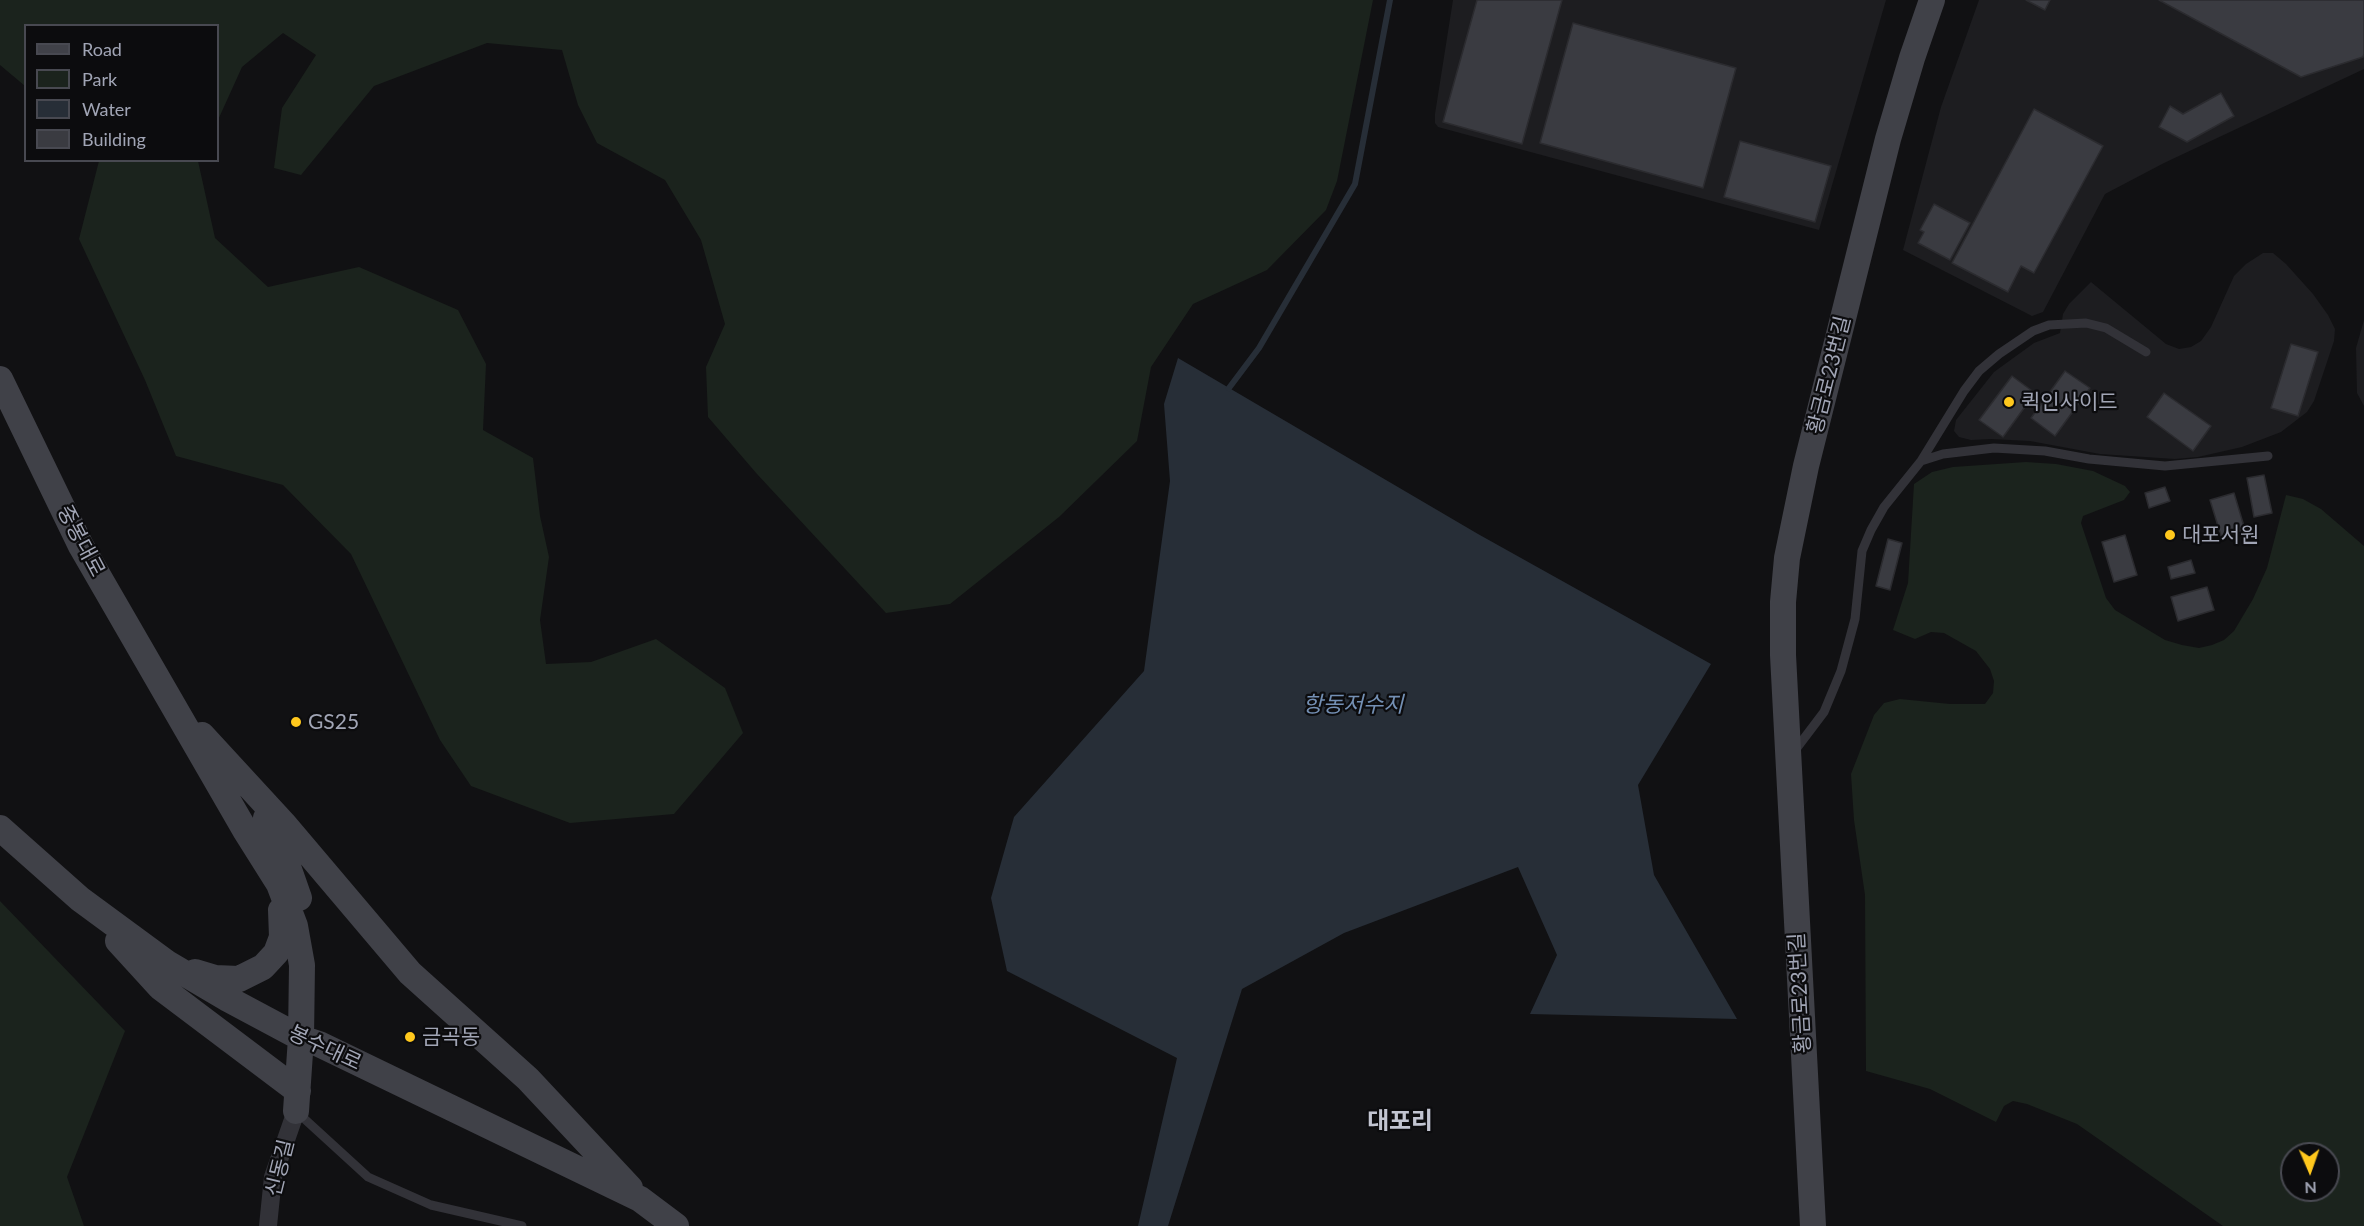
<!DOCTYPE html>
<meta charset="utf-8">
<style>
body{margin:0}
#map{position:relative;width:2364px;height:1226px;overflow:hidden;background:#111113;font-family:Lato,sans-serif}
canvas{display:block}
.legend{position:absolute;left:24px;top:24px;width:195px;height:138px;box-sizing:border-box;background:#0c0c0e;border:2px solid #484951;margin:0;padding:8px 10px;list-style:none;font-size:18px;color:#a1a5b5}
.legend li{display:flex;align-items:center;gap:12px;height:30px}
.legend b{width:30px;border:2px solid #484951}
.north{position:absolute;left:2280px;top:1142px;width:60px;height:60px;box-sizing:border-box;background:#0c0c0e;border:2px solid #484951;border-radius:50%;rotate:178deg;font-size:16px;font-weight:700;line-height:24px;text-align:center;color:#a1a5b5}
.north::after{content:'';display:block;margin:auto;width:21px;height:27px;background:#ffc81d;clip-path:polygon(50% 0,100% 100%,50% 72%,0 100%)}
</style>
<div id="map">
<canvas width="2364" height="1226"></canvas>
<ul class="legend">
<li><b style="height:8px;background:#404148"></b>Road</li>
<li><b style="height:16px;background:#1b231d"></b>Park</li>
<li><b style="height:16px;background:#272e37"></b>Water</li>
<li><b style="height:16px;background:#3a3b41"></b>Building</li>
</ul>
<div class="north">N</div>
</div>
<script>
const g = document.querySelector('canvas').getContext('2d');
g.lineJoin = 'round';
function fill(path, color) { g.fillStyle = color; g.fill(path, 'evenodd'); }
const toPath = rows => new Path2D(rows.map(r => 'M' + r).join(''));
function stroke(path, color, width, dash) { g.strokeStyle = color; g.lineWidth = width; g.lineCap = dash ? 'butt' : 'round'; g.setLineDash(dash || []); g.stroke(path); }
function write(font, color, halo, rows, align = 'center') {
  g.font = font + ' Lato,"Noto Sans KR",sans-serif'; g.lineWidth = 4.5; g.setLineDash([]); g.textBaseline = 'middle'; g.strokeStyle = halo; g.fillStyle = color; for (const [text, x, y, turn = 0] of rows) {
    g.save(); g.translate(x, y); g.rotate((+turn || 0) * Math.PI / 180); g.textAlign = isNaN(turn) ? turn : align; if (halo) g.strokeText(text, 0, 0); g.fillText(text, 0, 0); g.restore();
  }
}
const built = toPath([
 [1453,0,1886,0,1819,230,1438,127,1435,123,1435,114],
 [1979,0,2364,0,2364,69,2164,163,2105,194,2043,312,2032,316,1903,250,1941,107],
 [2263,253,2273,253,2286,264,2313,294,2328,315,2335,329,2334,341,2314,401,2307,412,2281,432,2242,447,2198,457,2175,459,2100,454,2030,441,1991,439,1971,440,1959,437,1954,431,1956,420,1994,372,2034,343,2060,333,2063,314,2069,304,2091,282,2166,344,2179,349,2191,347,2201,341,2211,327,2234,276,2246,264],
 [2364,320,2364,406,2357,393,2356,348]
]);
const green = toPath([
 [0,0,1373,0,1337,181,1326,210,1267,270,1193,304,1151,367,1137,441,1059,517,950,604,886,613,757,474,708,417,706,367,725,324,701,240,665,180,597,143,578,105,562,50,487,43,374,86,301,175,274,168,282,108,316,55,283,33,242,67,218,120,218,26,26,26,25,86,0,65],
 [99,161,198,161,215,238,268,287,359,267,458,310,486,364,483,430,533,458,540,516,549,557,540,620,546,664,591,662,656,639,725,688,743,733,674,814,570,823,471,786,440,740,351,554,283,485,176,456,145,380,79,239],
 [2026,462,2056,464,2093,471,2125,486,2130,492,2124,500,2083,516,2081,523,2106,598,2115,610,2165,640,2182,645,2199,648,2212,645,2224,640,2234,631,2253,599,2267,568,2286,495,2303,499,2321,509,2364,546,2364,1226,2223,1226,2077,1124,2027,1104,2013,1101,2004,1106,1996,1122,1930,1089,1866,1071,1865,895,1854,820,1851,774,1874,715,1884,703,1900,699,1950,704,1985,704,1993,693,1994,681,1990,669,1976,651,1944,633,1931,632,1915,639,1893,630,1908,583,1914,484,1932,472,1953,467],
 [2292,1154,2328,1154,2328,1190,2292,1190],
 [0,901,125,1031,67,1177,84,1226,0,1226]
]);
const water = toPath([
 [1178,358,1478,534,1711,664,1638,785,1654,875,1737,1019,1530,1014,1557,955,1518,867,1344,933,1242,989,1168,1226,1138,1226,1177,1058,1007,971,991,898,1014,817,1144,671,1170,481,1164,404]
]);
const stream = toPath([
 [1229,388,1259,348,1355,184,1390,0]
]);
const building = toPath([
 [1477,0,1562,0,1522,144,1443,122,1477,0],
 [2026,0,2050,0,2045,10,2026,0],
 [2159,0,2364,0,2364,54,2363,57,2301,77,2159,0],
 [1573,23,1736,68,1703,188,1540,143,1573,23],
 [2221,93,2234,116,2187,142,2159,127,2170,106,2183,114,2221,93],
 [2034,109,2103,146,2034,273,2021,266,2008,292,1952,263,2034,109],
 [1740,141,1831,166,1815,222,1724,197,1740,141],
 [1934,204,1970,223,1950,260,1918,243,1924,232,1920,230,1934,204],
 [2291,344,2318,352,2298,416,2271,408,2291,344],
 [2065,371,2090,388,2055,436,2031,418,2065,371],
 [2012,376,2035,393,2003,437,1979,420,2012,376],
 [2164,393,2211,426,2193,451,2147,417,2164,393],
 [2264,475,2272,513,2254,517,2247,478,2264,475],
 [2165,487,2170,501,2149,508,2145,493,2165,487],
 [2234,493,2246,533,2222,539,2210,500,2234,493],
 [2125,535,2137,575,2114,582,2102,542,2125,535],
 [1888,539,1902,543,1890,590,1876,586,1888,539],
 [2191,560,2195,573,2171,579,2168,567,2191,560],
 [2207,587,2214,610,2178,621,2171,597,2207,587]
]);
const lane = toPath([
 [2146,352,2106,328,2086,323,2049,325,2033,331,1999,354,1979,371,1964,391,1921,461,1943,454,1994,448,2045,451,2089,459,2165,466,2268,456],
 [1793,753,1824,712,1841,671,1855,619,1862,551,1871,530,1884,507,1921,461],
 [298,1113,368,1177,431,1205,522,1226]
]);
const street = toPath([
 [268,1226,273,1177,296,1111]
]);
const secondary = toPath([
 [0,379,81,546,245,830,279,884,295,926,302,965,301,1038,296,1111],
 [202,735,283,823,410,973,528,1079,630,1188],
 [266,818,285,858,299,898],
 [0,828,80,899,167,963,228,999,301,1038,319,1044,640,1199,676,1226],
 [118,941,160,987,298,1091],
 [195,972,215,978,239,979,263,967,276,953,282,937,281,910],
 [1813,1226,1783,655,1783,602,1787,558,1806,466,1888,139,1912,58,1932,0]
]);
const markers = [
 [2009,402,6,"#ffc81d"],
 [2170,535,6,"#ffc81d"],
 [296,722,6,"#ffc81d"],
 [410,1037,6,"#ffc81d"]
];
const streetNames = [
 ["황금로23번길",1829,375,-76],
 ["중봉대로",81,541,62],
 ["황금로23번길",1800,993,-93],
 ["봉수대로",325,1048,25],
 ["신동길",280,1168,-76]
];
const poiNames = [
 ["퀵인사이드",2021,402],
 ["대포서원",2182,535],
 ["GS25",308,722],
 ["금곡동",422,1037]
];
const waterNames = [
 ["항동저수지",1353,705]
];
const quarterNames = [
 ["대포리",1400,1121]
];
fill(built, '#1d1d20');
fill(green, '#1b231d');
fill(water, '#272e37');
stroke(stream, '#272e37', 6);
fill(building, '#3a3b41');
stroke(building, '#2b2b2f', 1.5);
stroke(lane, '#323238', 9);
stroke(street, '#323238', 18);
stroke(secondary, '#404148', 26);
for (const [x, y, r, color] of markers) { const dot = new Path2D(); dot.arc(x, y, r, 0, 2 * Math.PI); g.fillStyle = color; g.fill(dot); stroke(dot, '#0c0c0e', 2); }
write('21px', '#a1a5b5', '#0c0c0e', streetNames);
write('21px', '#a1a5b5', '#0c0c0e', poiNames, 'left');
write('italic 22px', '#7490b4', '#0c0c0e', waterNames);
write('bold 24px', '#c2c5d1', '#0c0c0e', quarterNames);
</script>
